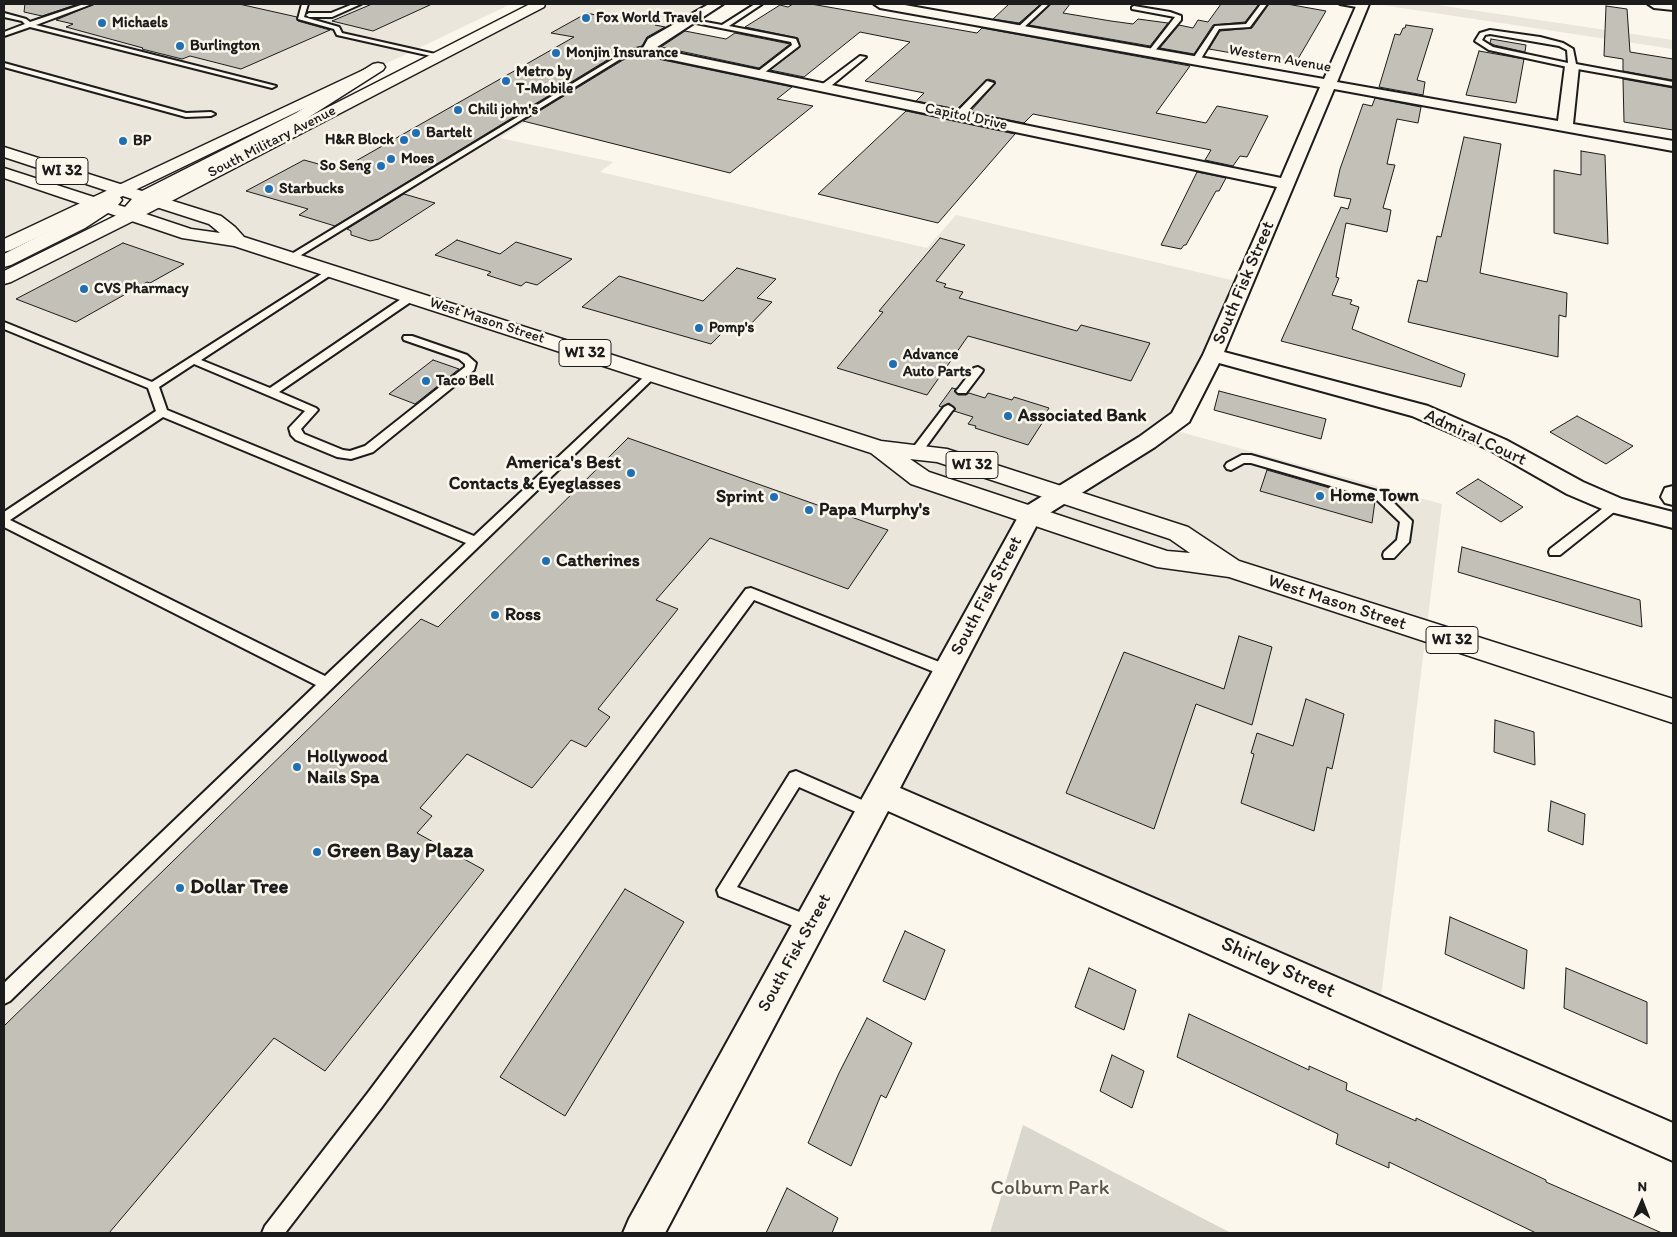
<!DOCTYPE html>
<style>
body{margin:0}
#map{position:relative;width:1677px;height:1237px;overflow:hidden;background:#fbf7ec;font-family:Itim,sans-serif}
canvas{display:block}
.frame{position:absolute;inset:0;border:5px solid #1c1c1c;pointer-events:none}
.north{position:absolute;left:1617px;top:1177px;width:50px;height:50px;-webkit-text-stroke:4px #fbf7ec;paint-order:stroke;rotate:1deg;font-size:14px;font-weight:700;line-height:20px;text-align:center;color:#1c1c1c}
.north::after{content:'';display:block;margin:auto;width:18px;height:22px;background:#1c1c1c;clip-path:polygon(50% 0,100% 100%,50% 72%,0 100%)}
</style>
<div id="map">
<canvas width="1677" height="1237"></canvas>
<div class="frame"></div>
<div class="north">N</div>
</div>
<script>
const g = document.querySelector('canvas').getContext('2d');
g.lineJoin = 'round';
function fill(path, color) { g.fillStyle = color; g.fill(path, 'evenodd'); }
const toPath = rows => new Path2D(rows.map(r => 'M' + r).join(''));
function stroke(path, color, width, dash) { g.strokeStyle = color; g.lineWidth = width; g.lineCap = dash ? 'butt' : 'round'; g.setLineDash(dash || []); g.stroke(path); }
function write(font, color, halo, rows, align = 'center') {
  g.font = font + ' Itim,sans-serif'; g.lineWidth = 5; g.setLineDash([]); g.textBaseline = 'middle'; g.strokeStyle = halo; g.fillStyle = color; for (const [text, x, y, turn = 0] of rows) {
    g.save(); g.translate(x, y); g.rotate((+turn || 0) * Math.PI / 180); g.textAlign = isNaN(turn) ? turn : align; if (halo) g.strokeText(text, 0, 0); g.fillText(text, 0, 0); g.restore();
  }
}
const built = toPath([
 [4,4,511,4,4,246],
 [539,4,717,4,651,43,653,51,625,59,500,138,613,162,600,172,927,248,956,215,1244,283,1166,428,1442,504,1379,1013,882,794,643,1233,4,1233,4,278,129,216],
 [1375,4,1431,4,1673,40,1673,49]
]);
const green = toPath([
 [1023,1125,1231,1233,990,1233]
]);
const building = toPath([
 [25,4,78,4,42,16,24,12,25,4],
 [94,4,239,4,297,17,298,21,330,30,241,69,190,56,182,59,142,49,143,48,66,27,73,24,56,20,94,4],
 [372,4,432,4,373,31,332,21,372,4],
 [793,4,811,4,977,33,982,28,1190,66,1156,113,1206,123,1217,106,1268,116,1247,157,1240,156,1233,166,1205,160,1211,150,1033,114,1024,123,970,112,995,84,995,81,988,79,957,109,916,101,924,93,865,81,910,42,860,32,804,77,770,70,800,47,798,38,745,27,780,5,788,7,793,4],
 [1009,4,1041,4,1019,23,993,19,1009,4],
 [1051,4,1070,4,1063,13,1111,21,1133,24,1138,19,1168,23,1150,46,1029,25,1051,4],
 [1221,4,1259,4,1245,22,1213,25,1194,54,1160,48,1179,25,1193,28,1198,20,1208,22,1221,4],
 [1269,4,1287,4,1326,11,1295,64,1209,49,1220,31,1252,28,1269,4],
 [1606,6,1627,9,1630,52,1673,59,1673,80,1623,71,1623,59,1604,56,1606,6],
 [587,13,608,18,614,14,658,23,655,25,665,27,647,37,642,46,625,50,617,54,335,226,299,215,308,209,246,191,304,160,340,170,574,37,551,33,587,13],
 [1406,25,1433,29,1417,80,1425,82,1423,95,1379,87,1395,34,1400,35,1403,28,1405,28,1406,25],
 [685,31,726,39,735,33,790,44,759,68,661,47,685,31],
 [1491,39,1526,45,1525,52,1494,45,1490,43,1491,39],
 [1479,51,1524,59,1516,103,1466,95,1479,51],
 [645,53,658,59,792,87,777,99,813,106,730,173,523,121,623,60,645,53],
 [1623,79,1673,88,1673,130,1624,122,1623,79],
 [1375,98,1421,107,1418,123,1397,119,1387,164,1395,165,1383,208,1391,210,1387,232,1346,223,1336,277,1339,278,1332,295,1352,300,1350,304,1359,307,1352,329,1465,374,1461,387,1281,341,1341,207,1348,209,1351,199,1334,196,1340,169,1363,104,1372,106,1375,98],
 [906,111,1015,134,938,223,818,194,906,111],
 [1464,137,1501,144,1480,273,1567,293,1566,317,1559,315,1558,357,1408,322,1418,280,1427,282,1437,236,1441,237,1464,137],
 [1581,151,1605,155,1608,244,1554,233,1554,170,1581,175,1581,151],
 [1197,172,1226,178,1219,191,1216,191,1186,245,1184,245,1181,249,1161,245,1197,172],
 [404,194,435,203,379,239,370,241,351,235,351,231,347,229,404,194],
 [940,238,965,245,936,281,946,284,944,287,963,292,959,298,1077,331,1081,325,1150,343,1131,381,968,336,927,395,837,368,883,312,879,311,940,238],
 [457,240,500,254,516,242,572,259,537,285,526,282,521,286,487,275,491,272,435,255,457,240],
 [123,243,184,264,150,283,147,282,76,322,16,299,123,243],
 [737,268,776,279,757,298,772,302,745,330,729,326,711,344,582,307,619,276,703,301,737,268],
 [433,360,459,369,415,404,389,394,433,360],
 [952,388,956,389,954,391,958,395,966,395,969,393,985,398,988,393,1012,400,1014,397,1049,408,1044,416,1046,417,1028,445,975,428,976,426,968,424,973,417,954,411,955,408,949,403,941,407,939,406,952,388],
 [1219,391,1326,419,1321,439,1214,410,1219,391],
 [1577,416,1633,446,1606,464,1550,432,1577,416],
 [628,438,888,530,848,589,710,538,656,600,678,609,598,709,610,717,586,747,571,740,532,788,467,754,420,808,432,816,417,833,484,870,325,1071,274,1038,109,1233,4,1233,4,1026,421,619,438,627,628,438],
 [1267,470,1375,501,1372,523,1260,491,1267,470],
 [1478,479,1523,507,1501,522,1456,493,1478,479],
 [1462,547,1640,600,1642,627,1458,572,1462,547],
 [1239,636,1272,647,1252,725,1196,704,1154,829,1066,793,1124,652,1224,689,1239,636],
 [1306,699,1344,714,1332,769,1327,767,1314,831,1241,803,1254,754,1251,753,1257,733,1293,746,1306,699],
 [1495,720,1534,732,1535,765,1494,752,1495,720],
 [1551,801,1585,814,1583,845,1548,831,1551,801],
 [625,889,684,922,565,1116,500,1077,625,889],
 [1450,917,1527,950,1524,989,1445,954,1450,917],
 [905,931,945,950,925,1000,883,981,905,931],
 [1089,968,1136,990,1124,1030,1075,1007,1089,968],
 [1566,968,1647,1002,1647,1044,1564,1008,1566,968],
 [1189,1014,1309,1070,1309,1066,1347,1083,1346,1090,1416,1121,1416,1118,1546,1180,1546,1182,1662,1233,1536,1233,1389,1162,1389,1168,1336,1144,1338,1134,1177,1057,1189,1014],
 [867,1018,912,1043,886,1098,881,1095,851,1166,808,1143,839,1073,867,1018],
 [1112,1055,1144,1071,1132,1108,1100,1091,1112,1055],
 [787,1188,838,1218,832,1233,766,1233,787,1188]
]);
const lane = toPath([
 [84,4,92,4,36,25,276,86,272,88,30,27,4,36,4,32,25,24,22,21,4,17,4,13,26,19,30,22,84,4],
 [302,4,308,4,304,17,339,27,342,33,444,56,440,58,337,35,334,29,298,19,302,4],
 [353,4,361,4,332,17,309,17,306,15,309,13,331,13,353,4],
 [755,4,762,4,729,26,796,39,799,46,760,76,757,76,757,72,792,45,791,42,686,21,689,19,722,25,755,4],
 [1043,4,1049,4,1021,30,1017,30,1017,28,1043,4],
 [1261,4,1267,4,1250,27,1219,29,1199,62,1193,62,1192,60,1215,26,1246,24,1261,4],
 [1340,4,1359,4,1365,6,1362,8,1340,4],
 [1134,6,1170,12,1181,16,1181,20,1153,53,1148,52,1175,17,1132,9,1132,7,1134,6],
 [1490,30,1540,37,1563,43,1573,49,1576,64,1673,82,1673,86,1572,68,1489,50,1475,41,1480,33,1490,30],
 [1490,34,1559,46,1567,50,1568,63,1493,47,1482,40,1485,35,1490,34],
 [650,46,653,48,652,49,629,55,622,58,293,260,290,261,285,258,618,56,625,52,650,46],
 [860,56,866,57,826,90,820,90,820,86,860,56],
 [4,63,186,113,211,112,215,114,211,116,186,117,4,67,4,63],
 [987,81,994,83,961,118,955,118,955,114,987,81],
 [331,268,334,269,334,273,201,360,270,388,407,295,415,295,415,299,279,392,316,408,318,410,301,429,304,434,343,450,350,451,365,446,465,367,465,364,459,359,404,340,403,338,404,336,412,336,467,355,476,363,474,370,373,452,351,459,337,457,296,440,291,435,289,428,305,411,194,364,159,387,167,410,474,536,648,373,652,372,657,375,391,631,10,1001,4,1004,4,983,316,685,4,527,4,512,156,411,148,388,4,329,4,322,152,382,331,268],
 [163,417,466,543,325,676,10,520,163,417],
 [978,367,983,370,982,372,966,393,958,393,956,391,958,389,974,368,978,367],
 [948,405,952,407,954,409,952,411,920,455,912,455,910,452,912,449,944,407,948,405],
 [1242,455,1251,455,1384,493,1412,521,1409,542,1394,558,1384,558,1383,555,1384,552,1397,540,1400,522,1376,499,1251,463,1244,463,1231,470,1227,469,1225,466,1227,463,1242,455],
 [1615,501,1619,502,1621,505,1619,508,1560,555,1550,555,1549,552,1550,549,1611,502,1615,501],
 [751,588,952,667,954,671,952,675,947,677,942,675,754,600,381,1108,285,1233,262,1233,265,1226,367,1094,746,589,751,588],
 [796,771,878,807,880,812,878,817,872,819,799,787,737,887,817,919,820,925,817,931,811,933,719,896,717,890,790,773,796,771]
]);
const street = toPath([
 [709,4,723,4,657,47,662,50,1281,178,1320,87,880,8,874,4,899,4,1324,79,1357,4,1369,4,1337,82,1558,121,1565,66,1572,62,1579,66,1573,124,1673,141,1673,151,1334,89,1224,352,1428,406,1506,440,1583,482,1622,499,1673,512,1673,528,1607,511,1567,494,1490,450,1412,416,1219,363,1189,422,1155,447,1040,519,900,788,1673,1123,1673,1161,888,811,665,1233,623,1233,629,1219,1023,508,1139,437,1172,413,1203,355,1277,187,658,57,645,51,643,48,648,39,709,4],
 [1648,4,1673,4,1673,10,1654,8,1648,4],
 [1673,486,1673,505,1665,503,1661,497,1665,488,1673,486]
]);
const secondary = toPath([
 [530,4,545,4,544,7,135,220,11,282,4,284,4,271,123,212,530,4],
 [372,66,377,67,379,70,377,73,11,250,4,252,4,239,372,66]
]);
const primary = toPath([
 [378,63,383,64,385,67,383,70,306,119,157,196,221,216,235,227,244,237,881,441,947,449,1188,527,1239,561,1673,699,1673,723,1229,577,1157,567,911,484,871,453,234,246,182,238,108,213,85,228,11,265,4,267,4,254,93,208,4,178,4,168,103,200,113,195,119,196,122,200,118,205,125,207,132,199,4,157,4,147,142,191,296,113,373,64,378,63],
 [147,204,209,224,220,233,191,229,140,212,147,204],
 [910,459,937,462,1170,539,1190,553,1167,551,929,472,910,459]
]);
const markers = [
 [586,18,5,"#1f6fb2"],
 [102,23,5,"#1f6fb2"],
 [180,46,5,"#1f6fb2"],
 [556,53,5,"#1f6fb2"],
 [506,81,5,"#1f6fb2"],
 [458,110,5,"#1f6fb2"],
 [416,133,5,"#1f6fb2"],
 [404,140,5,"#1f6fb2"],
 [123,141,5,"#1f6fb2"],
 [391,159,5,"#1f6fb2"],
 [381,166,5,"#1f6fb2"],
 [269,189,5,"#1f6fb2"],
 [84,289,5,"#1f6fb2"],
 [699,328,5,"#1f6fb2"],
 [893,364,5,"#1f6fb2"],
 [426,381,5,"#1f6fb2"],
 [1008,416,5,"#1f6fb2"],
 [631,473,5,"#1f6fb2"],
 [1320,496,5,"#1f6fb2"],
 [774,497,5,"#1f6fb2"],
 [809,510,5,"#1f6fb2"],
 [546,561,5,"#1f6fb2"],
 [495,615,5,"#1f6fb2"],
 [297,767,5,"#1f6fb2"],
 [317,852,5,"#1f6fb2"],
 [180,888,5,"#1f6fb2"]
];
const farPoinames = [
 ["Fox World Travel",596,18],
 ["Michaels",112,23],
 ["Burlington",190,46],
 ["Monjin Insurance",566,53],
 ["Metro by",516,72],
 ["T-Mobile",516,89],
 ["Chili john's",468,110],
 ["Bartelt",426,133],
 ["H&R Block",394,140,"right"],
 ["BP",133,141],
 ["Moes",401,159],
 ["So Seng",371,166,"right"],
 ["Starbucks",279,189],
 ["CVS Pharmacy",94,289],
 ["Pomp's",709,328],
 ["Advance",903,355],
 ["Auto Parts",903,372],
 ["Taco Bell",436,381]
];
const farStreetnames = [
 ["Western Avenue",1280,59,10],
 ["Capitol Drive",966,117,12],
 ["South Military Avenue",272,142,-27],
 ["West Mason Street",487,321,18]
];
const shields = [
 [62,171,52],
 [585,353,52],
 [972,465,52],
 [1452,640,52]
];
const shieldNames = [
 ["WI 32",62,171],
 ["WI 32",585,353],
 ["WI 32",972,465],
 ["WI 32",1452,640]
];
const streetNames = [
 ["South Fisk Street",1244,283,-67],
 ["Admiral Court",1475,438,25],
 ["South Fisk Street",987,596,-62],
 ["West Mason Street",1337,603,18],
 ["South Fisk Street",795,953,-61]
];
const poiNames = [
 ["Associated Bank",1018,416],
 ["America's Best",621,463,"right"],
 ["Contacts & Eyeglasses",621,484,"right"],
 ["Home Town",1330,496],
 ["Sprint",764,497,"right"],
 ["Papa Murphy's",819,510],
 ["Catherines",556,561],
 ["Ross",505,615],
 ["Hollywood",307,757],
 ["Nails Spa",307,778]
];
const nearPoinames = [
 ["Green Bay Plaza",327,852],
 ["Dollar Tree",190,888]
];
const nearStreetnames = [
 ["Shirley Street",1278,968,24]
];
const nearParknames = [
 ["Colburn Park",1050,1189]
];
fill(built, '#eae6dc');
fill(green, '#dad7ce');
fill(building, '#c3c0b8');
stroke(building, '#1c1c1c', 1);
stroke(lane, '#1c1c1c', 4);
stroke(street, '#1c1c1c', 4);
stroke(secondary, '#1c1c1c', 3);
stroke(primary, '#1c1c1c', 3);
fill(lane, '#fbf7ec');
fill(street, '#fbf7ec');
fill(secondary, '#fbf7ec');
fill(primary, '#fbf7ec');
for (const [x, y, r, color] of markers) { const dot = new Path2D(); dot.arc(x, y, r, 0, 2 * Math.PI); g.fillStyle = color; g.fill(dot); stroke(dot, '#fbf7ec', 2); }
write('bold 15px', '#1c1c1c', '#fbf7ec', farPoinames, 'left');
write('15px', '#1c1c1c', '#fbf7ec', farStreetnames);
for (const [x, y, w] of shields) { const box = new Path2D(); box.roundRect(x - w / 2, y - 13.5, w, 27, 4); g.fillStyle = '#fbf7ec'; g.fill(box); stroke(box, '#1c1c1c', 1); }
write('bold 16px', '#1c1c1c', null, shieldNames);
write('18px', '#1c1c1c', '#fbf7ec', streetNames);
write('bold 18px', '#1c1c1c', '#fbf7ec', poiNames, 'left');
write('bold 21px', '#1c1c1c', '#fbf7ec', nearPoinames, 'left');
write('21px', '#1c1c1c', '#fbf7ec', nearStreetnames);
write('21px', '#555451', '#fbf7ec', nearParknames);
</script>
